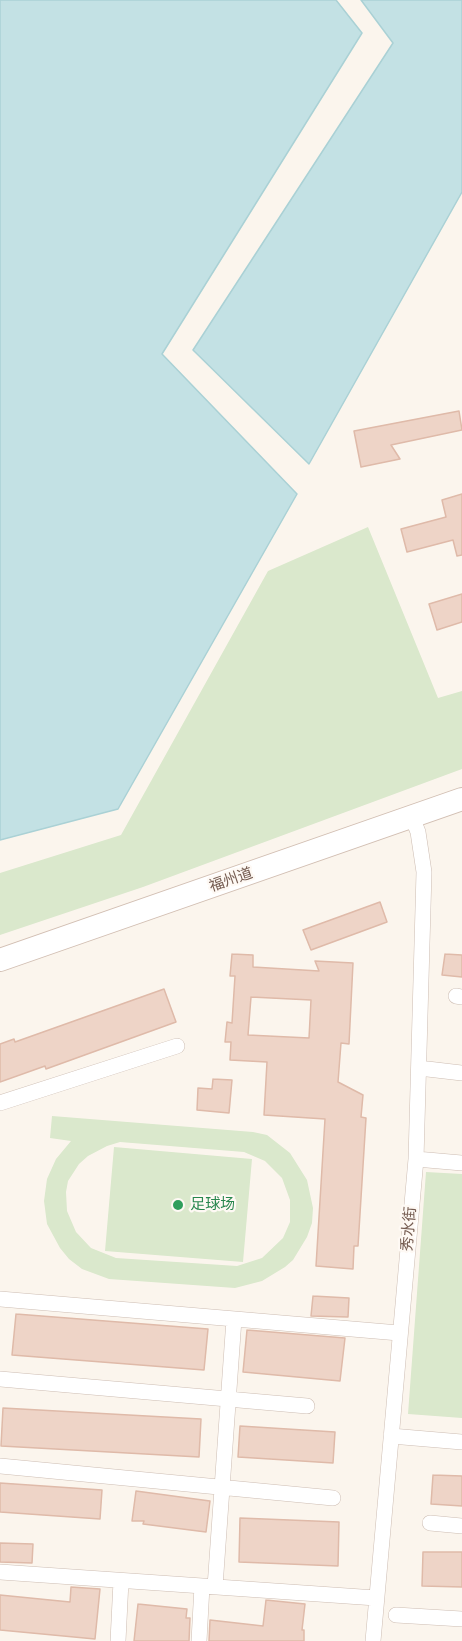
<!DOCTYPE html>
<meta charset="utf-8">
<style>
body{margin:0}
canvas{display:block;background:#fbf5ed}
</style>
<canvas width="462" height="1641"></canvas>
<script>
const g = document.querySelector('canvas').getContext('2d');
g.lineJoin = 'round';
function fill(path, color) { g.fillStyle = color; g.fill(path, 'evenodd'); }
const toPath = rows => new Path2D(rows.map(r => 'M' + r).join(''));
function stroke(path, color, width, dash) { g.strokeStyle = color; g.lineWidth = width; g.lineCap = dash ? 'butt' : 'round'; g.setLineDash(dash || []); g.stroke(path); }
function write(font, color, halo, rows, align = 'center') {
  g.font = font + ' "Work Sans","Noto Sans SC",sans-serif'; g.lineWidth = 4.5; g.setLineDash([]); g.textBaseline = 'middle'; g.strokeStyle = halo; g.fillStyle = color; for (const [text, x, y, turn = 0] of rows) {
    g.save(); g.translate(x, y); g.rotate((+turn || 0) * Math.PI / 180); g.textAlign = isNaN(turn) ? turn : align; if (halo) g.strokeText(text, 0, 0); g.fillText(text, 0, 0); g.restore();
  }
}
const green = toPath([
 [368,527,438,698,462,691,462,769,143,887,0,935,0,873,121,835,268,571],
 [52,1116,253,1132,267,1135,290,1153,307,1180,313,1208,312,1223,307,1237,293,1260,285,1267,262,1281,235,1288,109,1279,82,1269,69,1259,60,1248,47,1224,44,1201,47,1179,56,1159,71,1141,50,1138],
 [120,1142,244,1152,265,1161,282,1178,290,1200,290,1222,283,1238,262,1258,237,1266,116,1258,91,1248,76,1232,67,1211,66,1192,68,1181,79,1164,88,1156,107,1146],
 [114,1147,252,1159,243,1262,105,1251],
 [426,1172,462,1174,462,1418,408,1414]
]);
const water = toPath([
 [0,0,336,0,362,33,162,354,297,494,118,809,0,840,0,0],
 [361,0,462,0,462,192,309,464,193,350,393,43,361,0]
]);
const building = toPath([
 [459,411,462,430,391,445,400,459,361,467,354,431,459,411],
 [462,494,462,555,457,556,453,540,407,552,401,529,446,517,442,500,462,494],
 [462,594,462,622,437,630,429,604,462,594],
 [380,902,387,922,311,950,303,930,380,902],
 [232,954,253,955,253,967,319,971,315,961,353,963,349,1044,341,1043,338,1082,363,1095,361,1117,366,1118,358,1246,354,1246,353,1269,316,1266,325,1119,264,1115,267,1062,230,1060,231,1042,225,1042,227,1022,232,1023,235,976,230,976,232,954],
 [251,997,311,1000,309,1038,248,1035,251,997],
 [445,954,462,955,462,977,442,975,445,954],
 [164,989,176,1022,46,1069,45,1066,0,1082,0,1044,14,1039,15,1042,164,989],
 [213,1079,232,1080,229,1113,197,1110,198,1088,212,1089,213,1079],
 [313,1296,349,1298,348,1317,311,1316,313,1296],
 [16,1314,208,1329,204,1370,12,1355,16,1314],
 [247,1330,345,1338,340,1381,243,1372,247,1330],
 [3,1408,201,1419,199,1457,1,1446,3,1408],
 [240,1426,335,1432,333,1463,238,1457,240,1426],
 [433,1475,462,1476,462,1506,431,1504,433,1475],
 [0,1483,102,1490,100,1519,0,1512,0,1483],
 [136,1491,210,1501,206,1532,143,1524,144,1521,132,1521,136,1491],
 [240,1518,339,1522,338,1566,239,1562,240,1518],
 [0,1543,33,1544,32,1563,0,1562,0,1543],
 [423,1552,462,1552,462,1587,422,1586,423,1552],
 [71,1587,100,1589,95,1639,0,1630,0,1595,70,1602,71,1587],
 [266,1600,305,1604,302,1630,304,1630,304,1641,209,1641,210,1620,263,1626,266,1600],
 [138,1604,187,1609,186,1618,190,1618,189,1641,134,1641,138,1604]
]);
const street = toPath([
 [456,996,462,997],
 [419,1068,462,1073],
 [0,1103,177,1046],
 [416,1159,462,1163],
 [0,1299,399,1333],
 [0,1379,307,1406],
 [391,1436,462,1442],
 [0,1466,333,1498],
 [430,1523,462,1526],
 [0,1572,376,1598],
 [215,1587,234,1319],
 [396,1615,462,1619],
 [118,1641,121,1581],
 [199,1641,202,1586],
 [373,1641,416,1159,424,872,418,832,412,817]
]);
const secondary = toPath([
 [0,960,462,799]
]);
const markers = [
 [178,1205,6,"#2e9e5b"]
];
const streetNames = [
 ["福州道",231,880,-19],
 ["秀水街",409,1229,-85]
];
const leisureNames = [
 ["足球场",190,1205]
];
fill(green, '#dae8cc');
fill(water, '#c3e1e4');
stroke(water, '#aad1d5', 1.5);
fill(building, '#eed4c7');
stroke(building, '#dfbaa9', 1.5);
stroke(street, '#cdbdb3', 16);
stroke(secondary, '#d2bfb3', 24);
stroke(street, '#fff', 15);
stroke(secondary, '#fff', 22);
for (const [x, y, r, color] of markers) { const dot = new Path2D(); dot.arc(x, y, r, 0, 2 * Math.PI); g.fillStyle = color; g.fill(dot); stroke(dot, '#fef9f4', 2); }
write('15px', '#755c51', '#fef9f4', streetNames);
write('15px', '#27864d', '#fef9f4', leisureNames, 'left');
</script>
